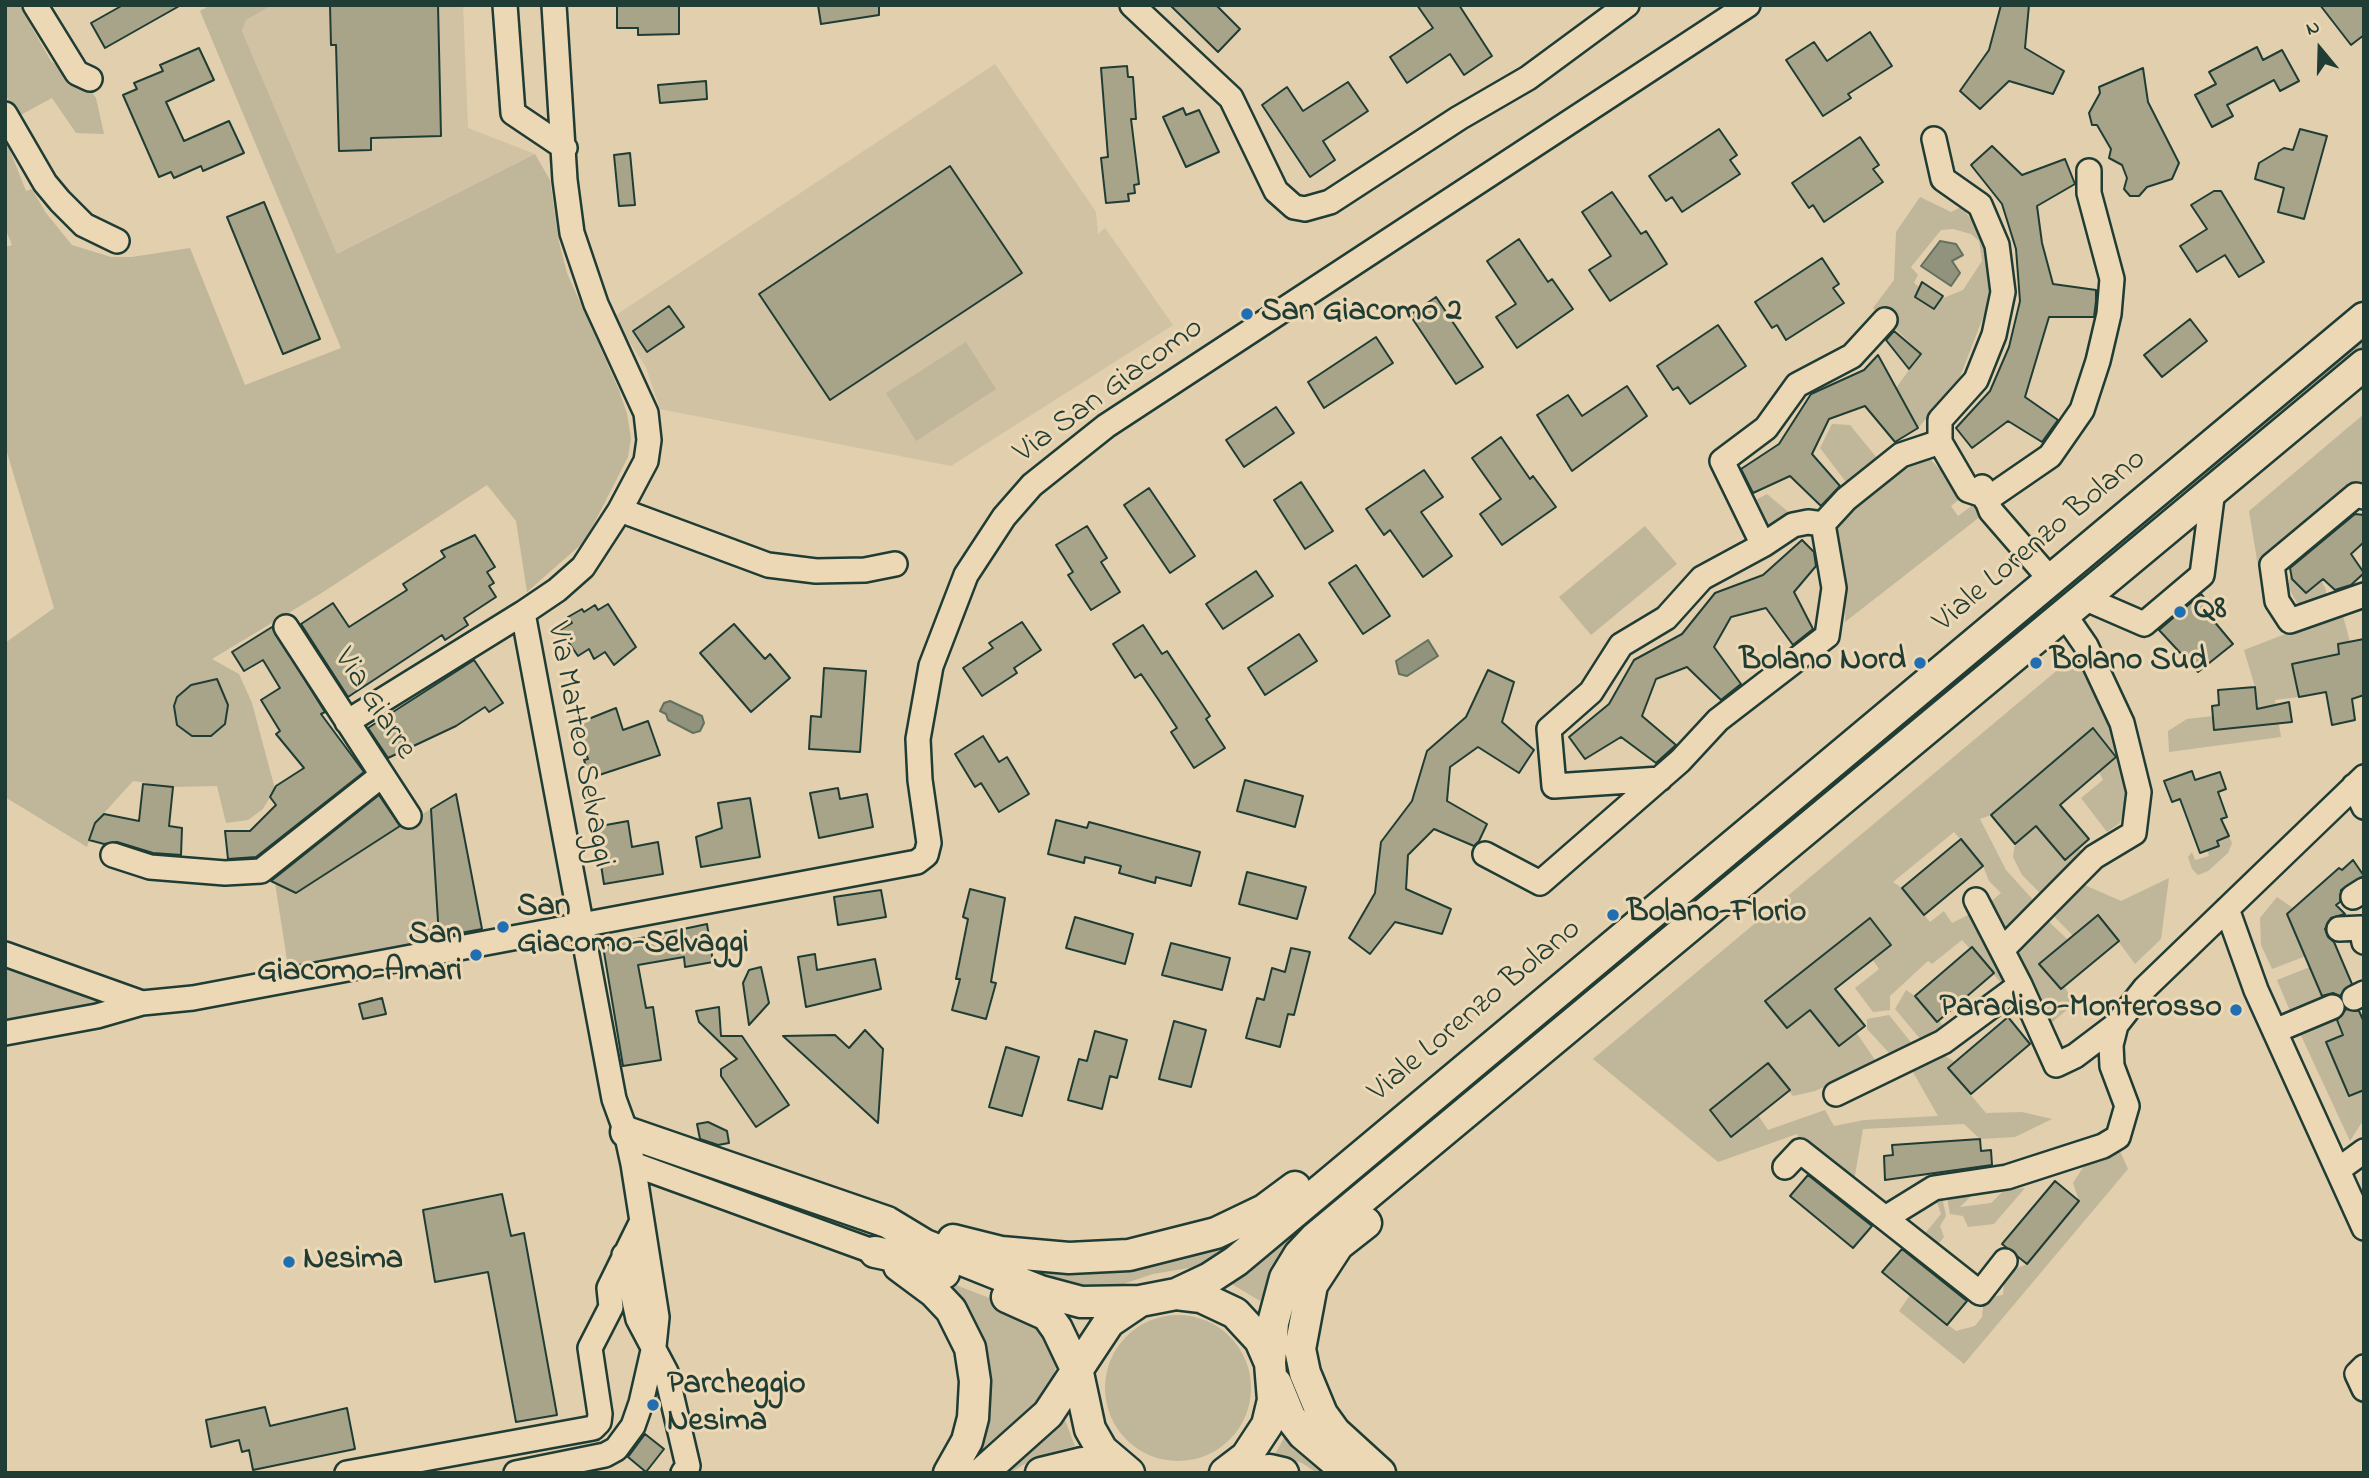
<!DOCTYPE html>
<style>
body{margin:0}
#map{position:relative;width:2369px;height:1478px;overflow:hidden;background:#e1cfae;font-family:"Indie Flower",sans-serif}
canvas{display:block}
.frame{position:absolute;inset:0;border:7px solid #1f3d34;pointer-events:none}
.north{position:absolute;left:2285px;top:14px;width:70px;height:70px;-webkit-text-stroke:5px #edd8b6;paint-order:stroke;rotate:341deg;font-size:19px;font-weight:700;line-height:28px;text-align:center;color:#1f3d34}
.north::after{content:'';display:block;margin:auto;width:24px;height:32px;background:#1f3d34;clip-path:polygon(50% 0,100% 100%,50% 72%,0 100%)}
</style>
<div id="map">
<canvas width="2369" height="1478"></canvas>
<div class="frame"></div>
<div class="north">N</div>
</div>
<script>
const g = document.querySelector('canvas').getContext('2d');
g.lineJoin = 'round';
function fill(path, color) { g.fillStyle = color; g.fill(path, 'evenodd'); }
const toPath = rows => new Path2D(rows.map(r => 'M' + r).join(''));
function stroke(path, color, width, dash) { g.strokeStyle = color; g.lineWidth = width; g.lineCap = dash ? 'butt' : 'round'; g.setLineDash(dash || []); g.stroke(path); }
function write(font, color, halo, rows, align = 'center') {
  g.font = font + ' "Indie Flower",sans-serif'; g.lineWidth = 6; g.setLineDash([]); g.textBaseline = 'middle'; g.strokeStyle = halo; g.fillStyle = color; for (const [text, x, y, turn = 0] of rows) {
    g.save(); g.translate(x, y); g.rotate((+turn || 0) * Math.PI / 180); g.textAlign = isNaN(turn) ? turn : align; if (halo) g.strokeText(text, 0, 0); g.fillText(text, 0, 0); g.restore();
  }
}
const built = toPath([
 [272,5,463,5,468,128,535,154,337,254,242,31,246,20],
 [995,64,1096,212,1098,234,1105,228,1173,325,951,466,660,409,646,367,613,317]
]);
const green = toPath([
 [5,5,19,5,51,61,74,81,89,89,96,98,104,134,76,133,52,98,17,117,5,93],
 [211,5,272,5,246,20,242,31,337,254,535,154,550,180,559,242,567,273,619,390,627,414,631,438,628,457,585,541,527,592,516,521,487,485,320,594,212,659,239,674,252,703,275,789,263,809,248,820,226,823,217,786,173,787,133,781,95,823,87,847,5,797,5,643,54,608,5,446,5,247,12,245,5,228,5,138,26,191,32,189,46,213,72,245,111,257,132,257,190,248,245,385,341,348,200,11],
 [1920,197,1951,212,1961,207,1983,234,1994,289,1958,382,1918,428,1896,388,1921,353,1873,308,1894,280,1896,232],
 [1953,229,1971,234,1979,241,1982,261,1963,290,1941,299,1934,309,1915,297,1919,287,1914,283,1918,275,1911,267,1941,230],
 [2364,337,2364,347,2187,494,2182,488],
 [966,342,996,389,916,441,886,393],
 [2364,414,2364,490,2351,488,2258,566,2249,511],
 [1832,424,1850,425,1877,458,1846,482,1820,448],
 [1929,458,1965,495,1951,506,1958,516,1973,505,1981,516,1845,622,1846,583,1833,526,1852,504,1906,461],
 [1767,494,1792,515,1766,535,1752,502],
 [2147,517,2153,522,2041,615,2036,609],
 [1645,526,1677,564,1591,635,1559,597],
 [2291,570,2306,593,2321,580,2326,590,2325,605,2306,609,2297,603,2288,587],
 [2342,612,2350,642,2338,644,2339,654,2292,664,2299,697,2275,700,2281,737,2169,752,2168,731,2187,719,2213,716,2215,730,2258,726,2255,687,2244,650],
 [2023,620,2028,626,1831,791,1826,786],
 [2079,652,2122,745,2128,794,2120,823,2107,832,2081,798,2103,780,2099,772,2117,756,2093,729,1991,815,1980,819,2006,870,2035,902,2008,935,2001,929,1988,904,2001,893,1989,881,1983,866,1954,832,1893,882,1902,888,1930,922,1944,911,1952,923,1972,913,2007,979,2004,986,1962,940,1932,964,1928,961,1890,996,1890,1010,1873,1012,1855,988,1879,969,1872,959,1891,945,1869,918,1765,1001,1810,1010,1839,1046,1856,1032,1877,1063,1815,1091,1793,1096,1768,1064,1710,1110,1732,1137,1758,1115,1768,1130,1825,1110,1834,1126,1864,1120,1938,1116,1909,1065,1940,1053,1955,1062,1948,1068,1986,1113,2022,1112,2052,1119,2015,1137,1980,1139,1964,1124,1863,1129,1854,1181,1799,1140,1797,1134,1718,1162,1593,1059],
 [431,809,440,939,288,966,275,883,371,844],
 [2036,826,2064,860,2079,848,2083,853,2043,896,2022,875,2013,857,2015,844],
 [1774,828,1779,834,1290,1244,1269,1279,1260,1301,1230,1283],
 [2229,836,2232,843,2228,853,2208,871,2198,875,2192,869,2188,857,2192,852,2195,860,2209,856,2207,850,2217,841],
 [2169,878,2161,939,2135,964,2099,915,2073,936,2052,914,2080,883,2121,901],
 [2277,897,2293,908,2287,915,2306,956,2272,969,2261,945,2260,918],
 [2046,919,2068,940,2040,964,2060,989,2064,986,2075,1003,2050,1024,2016,957,2018,947],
 [5,965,105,1004,5,1025],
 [2310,967,2324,1000,2290,1011,2277,980],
 [1906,990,1915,996,1936,1021,1939,1020,1947,1031,1922,1041,1895,1009],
 [1889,1015,1914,1046,1892,1056,1867,1029,1867,1019],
 [2335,1015,2343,1035,2326,1043,2349,1096,2364,1090,2364,1119,2350,1141,2298,1029],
 [2120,1151,2128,1169,1964,1364,1899,1311,1910,1295,1956,1331,1975,1326,1982,1317,1984,1298,2003,1295,2005,1273,2027,1264,2079,1201,2073,1183,2084,1166,2098,1155],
 [2025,1188,1994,1224,1968,1227,1963,1216,1950,1214,1946,1192,1978,1189,1960,1207,1991,1203,2004,1190],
 [1941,1191,1946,1216,1940,1226,1944,1237,1936,1247,1922,1237,1941,1214,1935,1197],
 [1238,1238,1200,1266,1153,1274,1099,1292,1085,1293,1000,1260],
 [927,1274,1034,1315,1057,1363,1051,1384,1041,1400,971,1458,984,1413],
 '1105 1388a73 73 0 1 1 146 0a73 73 0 1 1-146 0Z',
 [1065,1420,1075,1446,1038,1456,1010,1473,999,1473,1060,1421],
 [1286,1434,1327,1473,1317,1473,1302,1463,1274,1456]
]);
const water = toPath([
 [1940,241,1956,244,1963,255,1952,261,1960,273,1951,286,1921,266,1940,241],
 [1428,640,1438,656,1407,676,1399,674,1396,661,1428,640],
 [670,701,702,716,704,723,700,731,693,733,668,720,666,714,660,711,664,703,670,701]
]);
const building = toPath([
 [123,5,181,5,105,48,91,23,123,5],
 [330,5,438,5,441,136,371,138,371,150,339,151,336,45,331,45,330,5],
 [617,5,679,5,679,34,638,35,638,28,617,28,617,5],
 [818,5,879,5,879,15,821,24,818,5],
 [1170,5,1216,5,1240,29,1218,52,1170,5],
 [1417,5,1459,5,1492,56,1464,75,1450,54,1407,83,1390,57,1433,28,1417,5],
 [2001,5,2029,5,2025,48,2064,71,2053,94,2009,81,1980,109,1960,91,1989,50,2001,5],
 [2320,5,2364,5,2364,35,2351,45,2320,5],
 [1870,32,1892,66,1848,94,1851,98,1823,116,1786,60,1814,42,1827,61,1870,32],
 [2257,47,2263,60,2282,50,2299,81,2280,91,2274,80,2227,105,2233,116,2212,127,2195,95,2216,84,2209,72,2257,47],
 [199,48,214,80,166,102,184,141,229,121,244,153,203,171,201,166,174,178,171,172,159,177,123,95,137,89,134,83,163,71,160,65,199,48],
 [1127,66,1128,77,1133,77,1136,119,1131,119,1139,184,1134,185,1135,193,1128,194,1129,201,1106,203,1101,158,1108,157,1101,68,1127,66],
 [2143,68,2148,102,2179,163,2172,179,2147,187,2139,196,2130,196,2124,189,2127,178,2122,165,2109,158,2111,149,2097,125,2092,125,2089,113,2100,93,2099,87,2143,68],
 [706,81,707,99,660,103,658,85,706,81],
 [1348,82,1368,111,1323,141,1335,160,1310,177,1262,105,1287,87,1303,111,1348,82],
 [1183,108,1186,115,1199,110,1219,152,1186,167,1163,117,1183,108],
 [1719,129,1737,155,1730,160,1740,174,1682,212,1672,197,1666,201,1649,176,1719,129],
 [2300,129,2327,136,2304,219,2278,212,2284,188,2255,179,2259,163,2284,148,2293,150,2300,129],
 [1860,137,1879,165,1873,169,1883,182,1824,222,1813,205,1809,208,1792,183,1860,137],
 [1992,146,2022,175,2065,159,2075,184,2037,206,2042,243,2053,284,2096,290,2096,301,2094,317,2049,317,2025,397,2058,420,2042,442,2008,421,1972,448,1956,428,1990,391,2009,347,2020,301,2016,249,2002,204,1971,165,1992,146],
 [630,153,635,205,619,206,614,155,630,153],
 [950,166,1022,273,830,400,759,294,950,166],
 [2214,191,2221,191,2264,262,2239,277,2225,255,2197,272,2180,246,2207,229,2191,205,2214,191],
 [1612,192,1641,234,1646,231,1667,264,1610,301,1589,270,1611,256,1582,212,1612,192],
 [264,202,320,339,283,354,227,217,264,202],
 [1519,239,1548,282,1552,279,1573,309,1517,348,1496,317,1516,304,1487,261,1519,239],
 [1822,258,1839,284,1833,288,1844,303,1786,340,1777,325,1772,328,1755,302,1822,258],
 [1922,282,1943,296,1934,309,1915,297,1922,282],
 [1436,297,1483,367,1456,384,1410,315,1436,297],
 [669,306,684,327,647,352,633,331,669,306],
 [2190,319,2207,341,2162,377,2144,355,2190,319],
 [1718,325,1746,366,1690,404,1678,387,1673,390,1657,366,1718,325],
 [1894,331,1921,354,1909,369,1886,340,1894,331],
 [1376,337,1393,363,1324,408,1308,382,1376,337],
 [1878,355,1918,428,1895,442,1865,406,1829,419,1812,454,1840,486,1821,506,1790,476,1753,493,1741,469,1779,444,1811,394,1864,370,1878,355],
 [1627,386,1647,416,1572,471,1537,415,1568,395,1582,416,1627,386],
 [1276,407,1294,433,1244,467,1226,440,1276,407],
 [1501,437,1530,479,1533,476,1556,507,1502,545,1480,514,1501,499,1472,458,1501,437],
 [1424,470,1443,497,1421,512,1452,556,1423,577,1390,530,1384,535,1366,509,1424,470],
 [1301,482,1333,531,1305,549,1274,500,1301,482],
 [1149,488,1195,556,1170,573,1124,505,1149,488],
 [2355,514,2364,515,2364,542,2351,554,2364,573,2351,585,2335,590,2323,579,2306,593,2292,579,2290,568,2355,514],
 [1087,526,1107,558,1101,562,1120,592,1091,610,1068,575,1073,572,1056,545,1087,526],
 [475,535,495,567,487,572,494,583,489,586,496,597,464,618,468,625,445,640,442,635,348,697,301,624,333,603,349,627,407,590,403,584,445,557,441,551,475,535],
 [1802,540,1814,552,1816,566,1794,592,1813,629,1793,645,1766,608,1731,617,1714,647,1741,684,1721,700,1687,667,1656,679,1642,716,1676,745,1656,763,1621,737,1585,759,1569,737,1609,704,1634,660,1682,634,1715,593,1763,575,1802,540],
 [1356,565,1390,616,1363,634,1329,583,1356,565],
 [1256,571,1273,596,1223,629,1206,604,1256,571],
 [2201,594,2219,615,2213,620,2233,644,2198,672,2159,630,2201,594],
 [608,604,636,647,614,665,605,652,594,659,589,649,578,656,560,630,572,623,568,617,582,609,584,612,595,605,598,610,608,604],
 [1022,622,1041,650,1014,668,1017,673,982,696,963,668,993,648,989,643,1022,622],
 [734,624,765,659,770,654,790,678,751,712,700,653,734,624],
 [1143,625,1162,654,1167,651,1210,716,1206,719,1225,748,1194,768,1171,732,1177,728,1158,699,1141,674,1135,678,1113,644,1143,625],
 [272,627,325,712,321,714,364,772,256,857,228,859,225,831,250,831,276,805,270,797,276,786,304,768,276,734,280,731,261,700,280,688,263,660,244,671,232,652,272,627],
 [1299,634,1317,661,1265,695,1248,668,1299,634],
 [2364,639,2364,695,2352,699,2355,720,2332,725,2326,692,2299,697,2292,664,2339,654,2338,644,2364,639],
 [474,660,503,703,489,712,485,707,456,726,388,758,368,728,474,660],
 [824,668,866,671,860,752,809,749,811,716,821,717,824,668],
 [1488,670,1514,682,1502,722,1534,750,1519,773,1478,747,1450,767,1447,801,1487,824,1479,841,1474,846,1434,829,1408,855,1406,889,1451,909,1442,934,1395,922,1370,954,1349,938,1375,893,1381,842,1412,801,1427,751,1466,717,1488,670],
 [217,679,228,705,225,724,211,736,192,736,177,725,174,706,177,697,191,685,217,679],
 [2255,687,2257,709,2289,702,2292,722,2214,730,2212,706,2219,705,2218,690,2255,687],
 [616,708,623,730,648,721,660,755,590,778,584,760,588,759,576,724,616,708],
 [2093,728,2116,757,2060,805,2089,839,2065,860,2036,826,2015,844,1991,815,2093,728],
 [983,736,999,762,1007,757,1029,794,999,812,981,783,975,787,955,754,983,736],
 [2192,771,2195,780,2220,772,2226,789,2218,792,2227,817,2221,819,2229,836,2217,841,2219,846,2200,853,2180,799,2172,802,2164,781,2192,771],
 [1245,780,1303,796,1295,827,1237,811,1245,780],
 [143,784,173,787,169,826,182,828,181,855,153,853,117,842,104,844,89,840,95,823,104,814,139,821,143,784],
 [838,788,840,799,867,794,873,827,819,838,810,793,838,788],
 [456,794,482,929,439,937,431,809,456,794],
 [379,795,400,826,296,893,271,881,379,795],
 [750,798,760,857,701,867,696,837,722,828,718,803,750,798],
 [1056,820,1087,828,1089,822,1200,852,1191,886,1156,877,1155,883,1119,873,1121,866,1085,857,1084,863,1048,854,1056,820],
 [628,821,632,847,658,842,663,874,604,884,595,827,628,821],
 [1961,839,1983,866,1924,915,1902,888,1961,839],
 [2353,860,2364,876,2341,890,2340,902,2336,905,2345,914,2331,918,2325,929,2328,937,2334,942,2352,984,2340,996,2333,993,2322,996,2287,914,2339,868,2342,870,2353,860],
 [1247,872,1306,887,1297,919,1239,904,1247,872],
 [970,889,1005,898,991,982,996,983,986,1019,952,1010,960,979,956,979,968,919,963,917,970,889],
 [881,890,886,917,838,925,834,897,881,890],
 [2098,915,2119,941,2061,989,2039,964,2098,915],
 [1075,917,1133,934,1125,964,1066,948,1075,917],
 [1870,918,1891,945,1835,989,1865,1026,1839,1046,1810,1010,1787,1028,1765,1001,1870,918],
 [707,924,713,962,685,967,684,957,638,965,646,1008,653,1007,661,1060,623,1066,603,946,707,924],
 [1171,943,1230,958,1222,990,1162,975,1171,943],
 [1972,947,1994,973,1937,1022,1915,996,1972,947],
 [1291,948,1310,952,1294,1015,1288,1014,1280,1047,1246,1038,1257,998,1264,1000,1272,968,1285,972,1291,948],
 [815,954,817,970,875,959,881,989,806,1007,798,957,815,954],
 [761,967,769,1003,749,1025,743,983,749,970,761,967],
 [382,998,386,1014,363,1019,359,1004,382,998],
 [719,1007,721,1036,742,1036,789,1105,756,1127,721,1076,721,1069,737,1059,699,1022,696,1011,719,1007],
 [2346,1009,2359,1011,2364,1022,2364,1090,2349,1096,2326,1042,2343,1035,2337,1020,2346,1009],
 [2008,1017,2030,1044,1971,1094,1948,1068,2008,1017],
 [1174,1021,1206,1030,1191,1087,1159,1079,1174,1021],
 [865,1030,883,1049,878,1123,783,1036,835,1035,849,1048,865,1030],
 [1095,1031,1127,1040,1117,1078,1110,1076,1102,1109,1068,1100,1079,1059,1087,1061,1095,1031],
 [1006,1047,1039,1057,1022,1116,989,1107,1006,1047],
 [1768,1063,1790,1090,1731,1137,1710,1110,1768,1063],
 [708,1122,727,1131,729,1143,718,1145,700,1139,697,1124,708,1122],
 [1980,1139,1981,1151,1991,1150,1992,1165,1885,1180,1884,1156,1893,1155,1892,1145,1980,1139],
 [1808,1175,1872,1226,1853,1248,1790,1196,1808,1175],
 [2055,1181,2079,1201,2027,1264,2002,1244,2055,1181],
 [502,1194,511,1236,524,1233,557,1415,516,1422,488,1272,435,1282,423,1210,502,1194],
 [1902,1249,1967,1301,1947,1325,1882,1272,1902,1249],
 [265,1407,270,1426,347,1408,355,1449,253,1470,249,1450,242,1452,239,1440,211,1447,206,1420,265,1407],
 [645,1434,664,1449,646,1472,628,1457,645,1434]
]);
const minor = toPath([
 [35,5,77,73,90,79],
 [505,5,513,113,565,148],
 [554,5,565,180,572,233,596,304,646,413,649,440,646,461,620,510],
 [1132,5,1231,98,1276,191,1294,207,1305,209,1330,202,1459,118,1528,78,1627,5],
 [5,114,45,183,60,201,84,225,117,241],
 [1934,139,1943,179,1980,205,1997,245,2003,292,1994,335,1976,380,1940,420,1940,442,1968,490,1983,495],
 [1982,487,1991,511,2050,579],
 [2364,497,2356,495,2272,565,2277,601,2290,621,2364,595],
 [1986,500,2050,456,2082,410,2098,361,2109,314,2112,279,2089,193,2089,171],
 [1823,524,1808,522,1793,525,1763,545,1722,461,1766,428,1797,385,1852,356,1885,320],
 [2084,598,2144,624,2202,575,2213,490],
 [523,613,557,590,583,567,620,510,768,565,816,571,865,570,895,564],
 [286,627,409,816],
 [347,722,523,613,614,1099,626,1132,633,1164,657,1317,654,1346,641,1403,633,1426,616,1449,605,1455,516,1473],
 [1660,779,1554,786,1549,729,1591,692,1621,645,1666,618,1702,578,1763,545],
 [2354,786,2364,807],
 [1485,854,1540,883,1680,761,1718,720,1827,636,1834,588,1823,524,1846,499,1901,455,1940,442],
 [113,855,150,867,225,873,261,871,381,776],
 [2353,897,2364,890],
 [1976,900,2020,985],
 [2227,909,2256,990,2364,1228],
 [2339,929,2361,928,2364,942],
 [2002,950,2094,857,2134,833,2139,792,2122,723,2086,646,2064,614],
 [5,954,142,1003],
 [2354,998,2364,993],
 [2275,1031,2332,1007],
 [5,1033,97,1016,142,1003,193,998,917,862,926,855,929,843,920,780,918,739,931,666,966,575,1004,517,1032,485,1106,426,1748,5],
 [1836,1094,1943,1042,2020,985,2056,1065,2075,1056,2116,1025],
 [633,1164,875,1252],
 [1785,1167,1800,1151,1980,1293,2005,1261],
 [2338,1170,2364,1151],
 [1887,1217,1934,1188,2007,1177,2103,1146,2118,1137,2127,1106,2112,1066,2111,1045,2116,1025,2145,988,2364,777],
 [624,1255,638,1319,666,1372,688,1466,683,1473],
 [2364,1367,2357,1374,2364,1389],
 [347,1473,593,1428,599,1422,600,1414,590,1348,611,1307,609,1288,642,1221]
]);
const major = toPath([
 [626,1132,887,1222,925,1245,1040,1291,1081,1302,1140,1301],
 [1366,1223,1338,1245,1312,1285,1300,1349,1305,1373,1322,1414,1335,1432,1380,1473],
 [953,1240,1001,1252,1069,1258,1129,1255,1216,1233,1264,1210,1295,1187],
 [875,1252,908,1259,944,1273],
 [899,1266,934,1292,951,1310,970,1348,975,1381,973,1418,967,1441,949,1473],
 [1176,1294,1210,1278,1236,1261,2364,318],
 [1007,1297,1047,1315,1057,1329,1078,1373,1090,1429,1102,1450,1129,1473],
 [1270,1363,1273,1323,1285,1278,1299,1255,1315,1238,2364,365],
 [1276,1383,1290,1417,1303,1434,1349,1473],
 [982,1473,1048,1414,1109,1322,1140,1301,1176,1294,1201,1297,1235,1313,1260,1340,1270,1363,1273,1400,1267,1425,1246,1457,1225,1473],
 [1041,1473,1082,1463,1121,1467],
 [1239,1473,1270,1470,1283,1473]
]);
const markers = [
 [1247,314,7,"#1f6fb2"],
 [2180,612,7,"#1f6fb2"],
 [1920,663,7,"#1f6fb2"],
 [2036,663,7,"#1f6fb2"],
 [1613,915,7,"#1f6fb2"],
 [503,927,7,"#1f6fb2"],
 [476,955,7,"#1f6fb2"],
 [2236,1010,7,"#1f6fb2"],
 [289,1262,7,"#1f6fb2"],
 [653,1405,7,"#1f6fb2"]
];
const poiNames = [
 ["San Giacomo 2",1261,314],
 ["Q8",2194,612],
 ["Bolano Nord",1906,663,"right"],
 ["Bolano Sud",2050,663],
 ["San",517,909],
 ["Giacomo-Selvaggi",517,946],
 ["Bolano-Florio",1627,915],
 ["San",462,937,"right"],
 ["Giacomo-Amari",462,974,"right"],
 ["Paradiso-Monterosso",2222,1010,"right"],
 ["Nesima",303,1262],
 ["Parcheggio",667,1387],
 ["Nesima",667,1424]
];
const streetNames = [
 ["Via San Giacomo",1110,392,-36],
 ["Viale Lorenzo Bolano",2041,542,-40],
 ["Via Giarre",373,705,57],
 ["Via Matteo Selvaggi",578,745,79],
 ["Viale Lorenzo Bolano",1476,1012,-40]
];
fill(built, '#d0c2a3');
fill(green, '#c0b69a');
fill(water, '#91937c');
stroke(water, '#63715f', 2);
fill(building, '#a8a48a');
stroke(building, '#1f3d34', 2);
stroke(minor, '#1f3d34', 28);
stroke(major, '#1f3d34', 35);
stroke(minor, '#edd8b6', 23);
stroke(major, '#edd8b6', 30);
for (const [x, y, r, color] of markers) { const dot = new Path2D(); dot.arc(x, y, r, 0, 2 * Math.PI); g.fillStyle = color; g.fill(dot); stroke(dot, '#edd8b6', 2.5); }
write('bold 32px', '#1f3d34', '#edd8b6', poiNames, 'left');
write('32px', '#1f3d34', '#edd8b6', streetNames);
</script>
